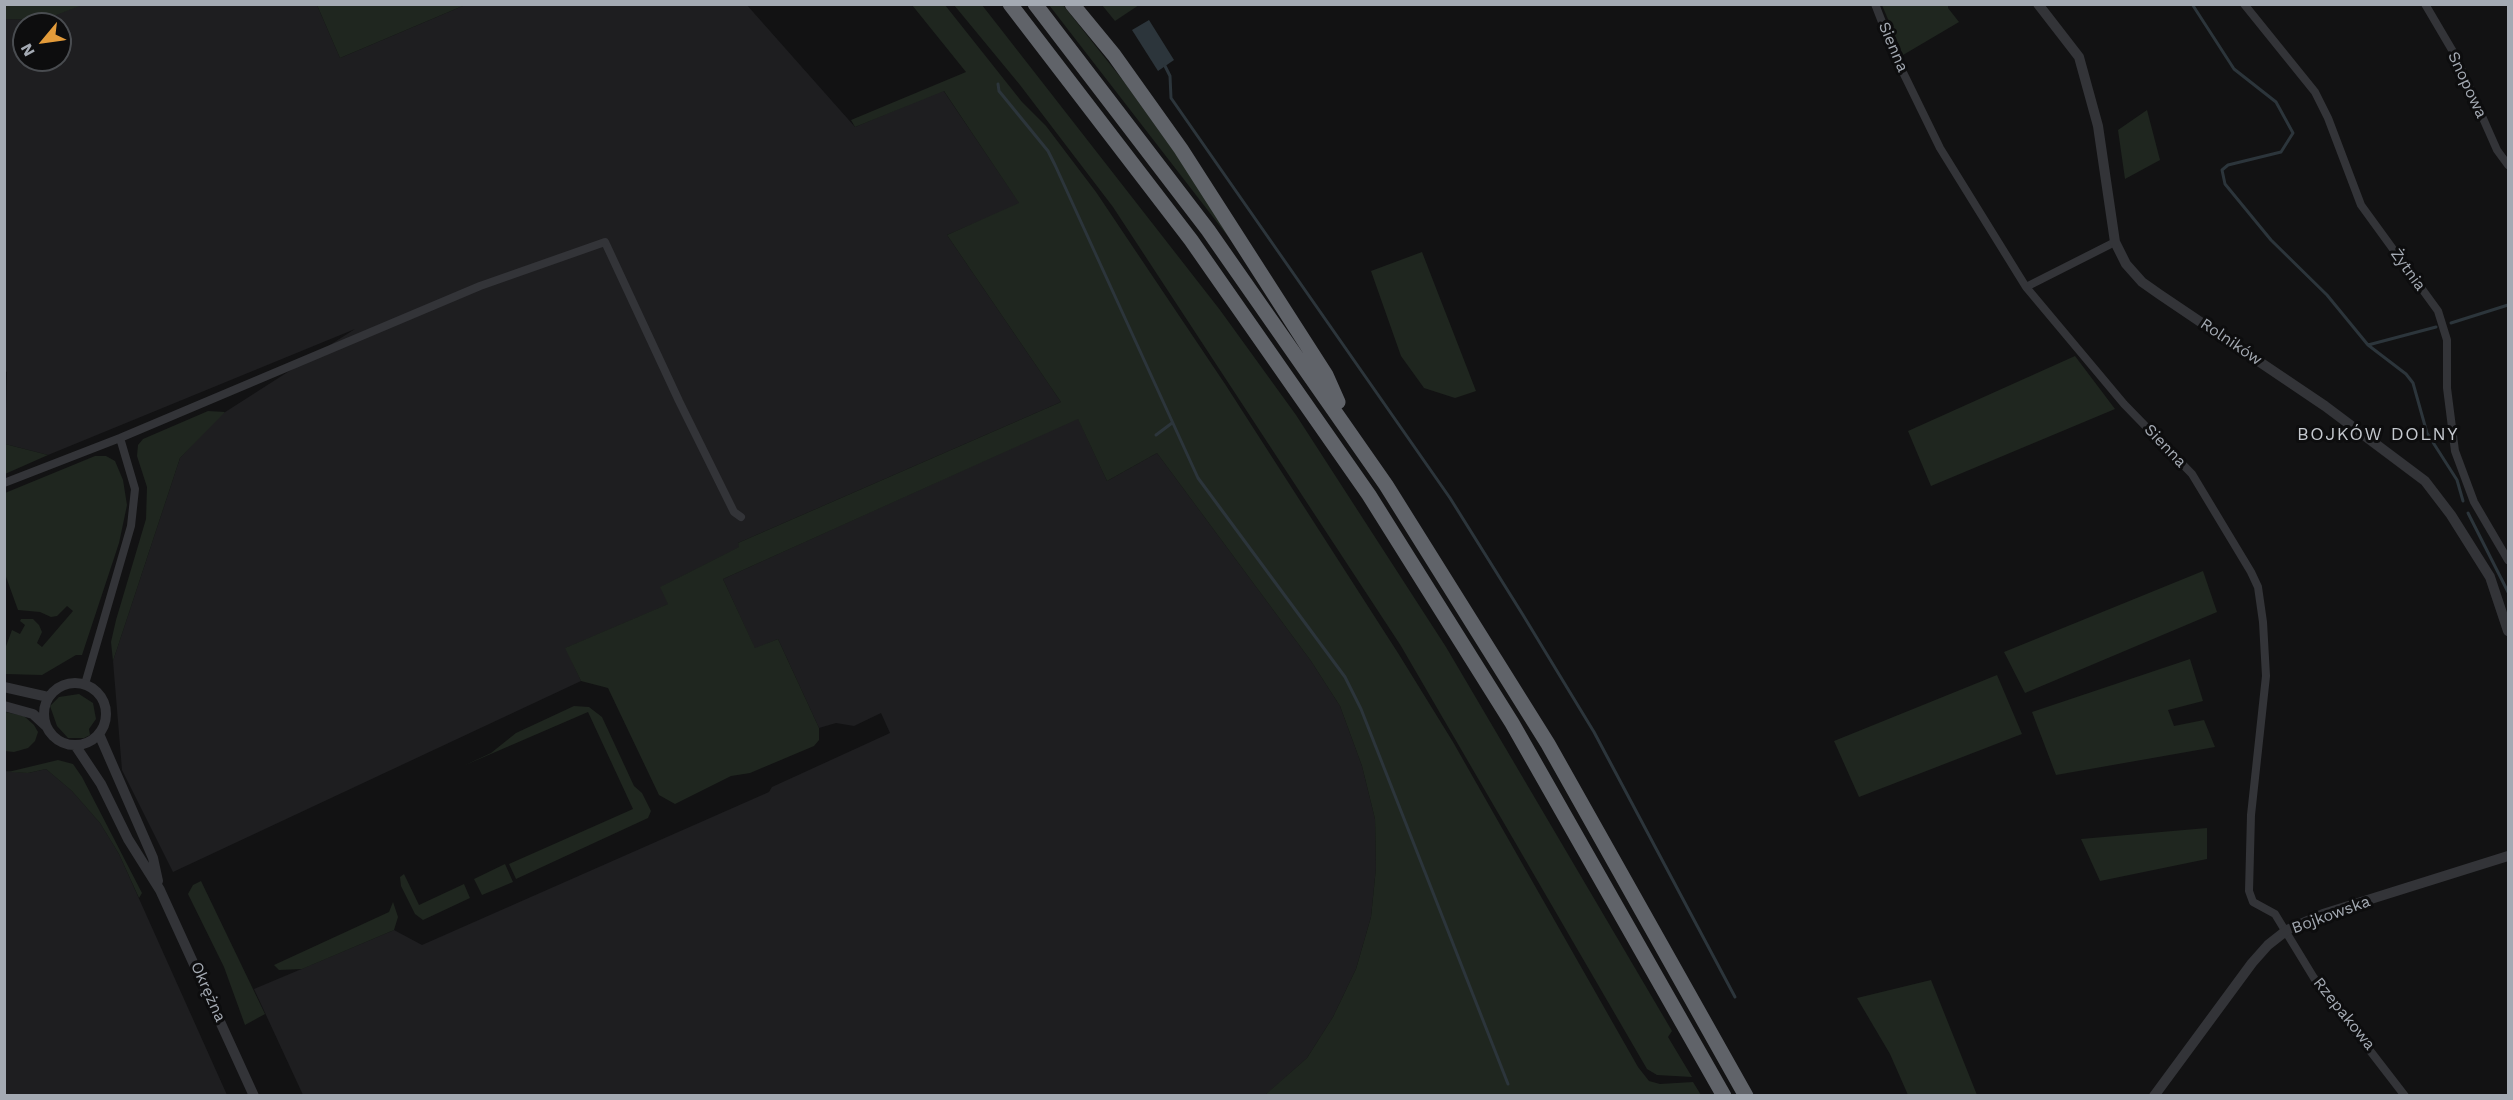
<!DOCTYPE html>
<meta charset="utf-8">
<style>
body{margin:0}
#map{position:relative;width:2513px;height:1100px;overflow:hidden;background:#121213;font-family:"Work Sans",sans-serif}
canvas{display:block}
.frame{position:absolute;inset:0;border:6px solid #a4aab3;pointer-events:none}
.north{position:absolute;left:12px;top:12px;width:60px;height:60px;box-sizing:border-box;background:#0d0d0e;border:2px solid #494c50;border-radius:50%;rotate:241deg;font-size:16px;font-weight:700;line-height:24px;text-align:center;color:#a4aab3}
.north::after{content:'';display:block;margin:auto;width:21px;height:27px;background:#e39b3a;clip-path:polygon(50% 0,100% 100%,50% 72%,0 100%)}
</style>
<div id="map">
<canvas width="2513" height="1100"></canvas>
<div class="frame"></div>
<div class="north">N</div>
</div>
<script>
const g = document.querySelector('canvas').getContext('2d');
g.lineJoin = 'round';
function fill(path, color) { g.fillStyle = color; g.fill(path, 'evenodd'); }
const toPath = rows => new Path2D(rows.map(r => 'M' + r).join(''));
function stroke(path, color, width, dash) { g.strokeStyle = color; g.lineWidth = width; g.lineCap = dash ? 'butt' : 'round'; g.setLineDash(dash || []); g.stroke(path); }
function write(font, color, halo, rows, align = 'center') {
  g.font = font + ' "Work Sans",sans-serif'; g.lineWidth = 6; g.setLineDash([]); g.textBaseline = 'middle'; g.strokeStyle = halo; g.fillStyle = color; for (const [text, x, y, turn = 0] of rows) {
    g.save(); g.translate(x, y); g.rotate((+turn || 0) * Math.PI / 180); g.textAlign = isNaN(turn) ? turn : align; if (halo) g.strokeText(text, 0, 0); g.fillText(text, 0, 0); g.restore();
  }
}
const built = toPath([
 [82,4,317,5,340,58,465,5,746,4,855,127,943,90,1020,204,947,235,1061,402,738,543,740,547,661,587,669,604,566,648,581,681,173,872,122,770,113,661,180,458,219,416,355,329,48,455,5,444,7,372,5,371,5,19,44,20],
 [24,24,60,24,60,60,24,60],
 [1078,418,1107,481,1157,453,1311,661,1340,706,1362,766,1375,819,1376,868,1371,917,1356,969,1333,1017,1307,1058,1270,1091,1265,1095,303,1095,254,989,394,930,422,945,769,792,772,787,890,733,881,713,854,726,836,723,819,728,778,639,755,649,723,579],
 [46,769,72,791,100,823,119,854,227,1095,5,1095,4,771,28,773]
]);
const green = toPath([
 [5,4,82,4,82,5,44,20,5,19],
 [317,5,465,5,340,58],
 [912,5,945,5,1022,102,1046,126,1096,192,1225,384,1398,653,1453,742,1638,1067,1649,1081,1660,1084,1693,1082,1701,1095,1265,1095,1307,1058,1333,1017,1356,969,1371,917,1376,868,1375,819,1362,766,1340,706,1311,661,1157,453,1107,481,1078,419,723,579,755,648,778,639,819,728,819,740,814,746,750,773,731,776,675,804,659,795,608,688,581,681,565,648,668,604,660,587,739,547,738,543,1061,402,947,235,1019,203,944,91,855,127,851,120,966,72],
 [954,5,982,5,1220,310,1296,415,1446,647,1672,1031,1668,1037,1692,1077,1657,1075,1647,1069,1401,646,1113,207,1020,85],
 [1049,5,1063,5,1125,83,1195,181,1230,239],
 [1102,5,1139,5,1115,21],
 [1882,5,1948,5,1948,8,1959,22,1903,55],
 [2147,110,2160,160,2125,179,2118,130],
 [1422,252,1476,391,1455,398,1424,388,1401,356,1371,271],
 [2075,356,2115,409,1931,486,1908,431],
 [208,411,225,412,180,458,113,661,111,642,116,620,146,519,147,487,137,456,138,445,143,439],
 [4,444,5,444,48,455,5,474],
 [95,456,106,456,115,461,123,480,127,505,119,543,82,655,76,655,42,675,5,674,5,649,12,630,20,634,25,625,20,621,21,619,33,619,39,625,42,632,37,643,42,647,73,611,67,606,57,616,51,617,40,612,18,610,5,574,5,493],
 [2203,571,2217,612,2025,693,2004,652],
 [2190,659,2203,701,2168,710,2174,726,2204,720,2215,747,2056,775,2032,712],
 [1997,675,2022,734,1859,797,1834,741],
 [79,694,93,703,96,719,89,729,90,735,84,738,68,738,57,726,50,706,59,697],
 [574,706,589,707,602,717,634,786,642,793,651,811,648,818,516,879,509,864,633,809,588,712,463,766,491,753,516,733],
 [5,712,24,716,34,725,38,732,35,741,28,748,14,752,5,751],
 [58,760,73,764,82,777,142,893,139,898,119,854,100,823,72,791,46,769,28,773,8,772],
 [2207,828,2207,859,2100,881,2081,839],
 [505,864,513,882,482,895,474,879],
 [404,874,419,905,464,884,470,898,423,920,415,914,401,886,400,877],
 [201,881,265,1014,245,1025,224,967,188,894,193,885],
 [393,902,398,917,394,930,302,969,279,970,274,965,389,912],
 [1931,980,1977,1095,1908,1095,1890,1054,1857,998]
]);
const water = toPath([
 [1149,20,1174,60,1158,71,1132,30]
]);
const stream = toPath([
 [2192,4,2234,69,2276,102,2293,133,2281,152,2228,165,2222,170,2225,184,2271,240,2327,295,2368,345,2406,374,2413,383,2427,433,2457,480,2463,501],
 [1165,66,1170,76,1171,98,1450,498,1523,615,1594,732,1735,997],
 [998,84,999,91,1048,151,1055,165,1198,478,1345,677,1361,709,1508,1084],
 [2451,323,2508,305],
 [2368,345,2436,327],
 [1156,435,1172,423],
 [2468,513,2508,592]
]);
const minor = toPath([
 [1875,4,1896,58,1940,148,2026,287,2124,404,2192,474,2251,572,2258,587,2263,622,2266,676,2251,815,2249,891,2253,902,2275,914,2314,978,2405,1096],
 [2244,4,2315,92,2328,118,2361,205,2438,311,2447,340,2447,388,2455,451,2474,502,2508,560],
 [2425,4,2455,55,2497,150,2508,165],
 [2026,287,2115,242],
 [4,483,120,438,480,286,605,242,679,401,734,512,741,517],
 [85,684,131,526,135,489,120,438]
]);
const tertiary = toPath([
 [2038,4,2079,57,2098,126,2115,242,2126,264,2142,282,2159,294,2325,406,2425,481,2451,515,2490,577,2508,631],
 '44 714a31 31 0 1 1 62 0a31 31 0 1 1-62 0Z',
 [4,687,48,697],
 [4,706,33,714,46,726],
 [99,734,153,858,158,881],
 [75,745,101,784,128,839,160,890,254,1096],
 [2154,1096,2252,963,2268,945,2287,930,2323,914,2508,856]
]);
const motorway = toPath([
 [1010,4,1191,240,1369,495,1512,723,1724,1096],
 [1035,4,1208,230,1386,485,1548,744,1746,1096],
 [1072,4,1114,55,1181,149,1326,375,1338,402]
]);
const streetNames = [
 ["Sienna",1893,47,67],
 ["Snopowa",2467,85,65],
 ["Żytnia",2408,270,54],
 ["Rolników",2231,342,34],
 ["Sienna",2165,446,46],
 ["Bojkowska",2331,915,-20],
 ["Okrężna",208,992,66],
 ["Rzepakowa",2344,1014,51]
];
const neighbourhoodNames = [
 ["BOJKÓW DOLNY",2378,435]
];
fill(built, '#1e1e20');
fill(green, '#1f261f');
fill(water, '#2c353b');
stroke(stream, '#2c353b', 3);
stroke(minor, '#333438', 8);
stroke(tertiary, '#333438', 10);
stroke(motorway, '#606369', 15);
write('16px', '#a4aab3', '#0d0d0e', streetNames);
g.letterSpacing = '1.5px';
write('18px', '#c5c9cf', '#0d0d0e', neighbourhoodNames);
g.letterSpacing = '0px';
</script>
